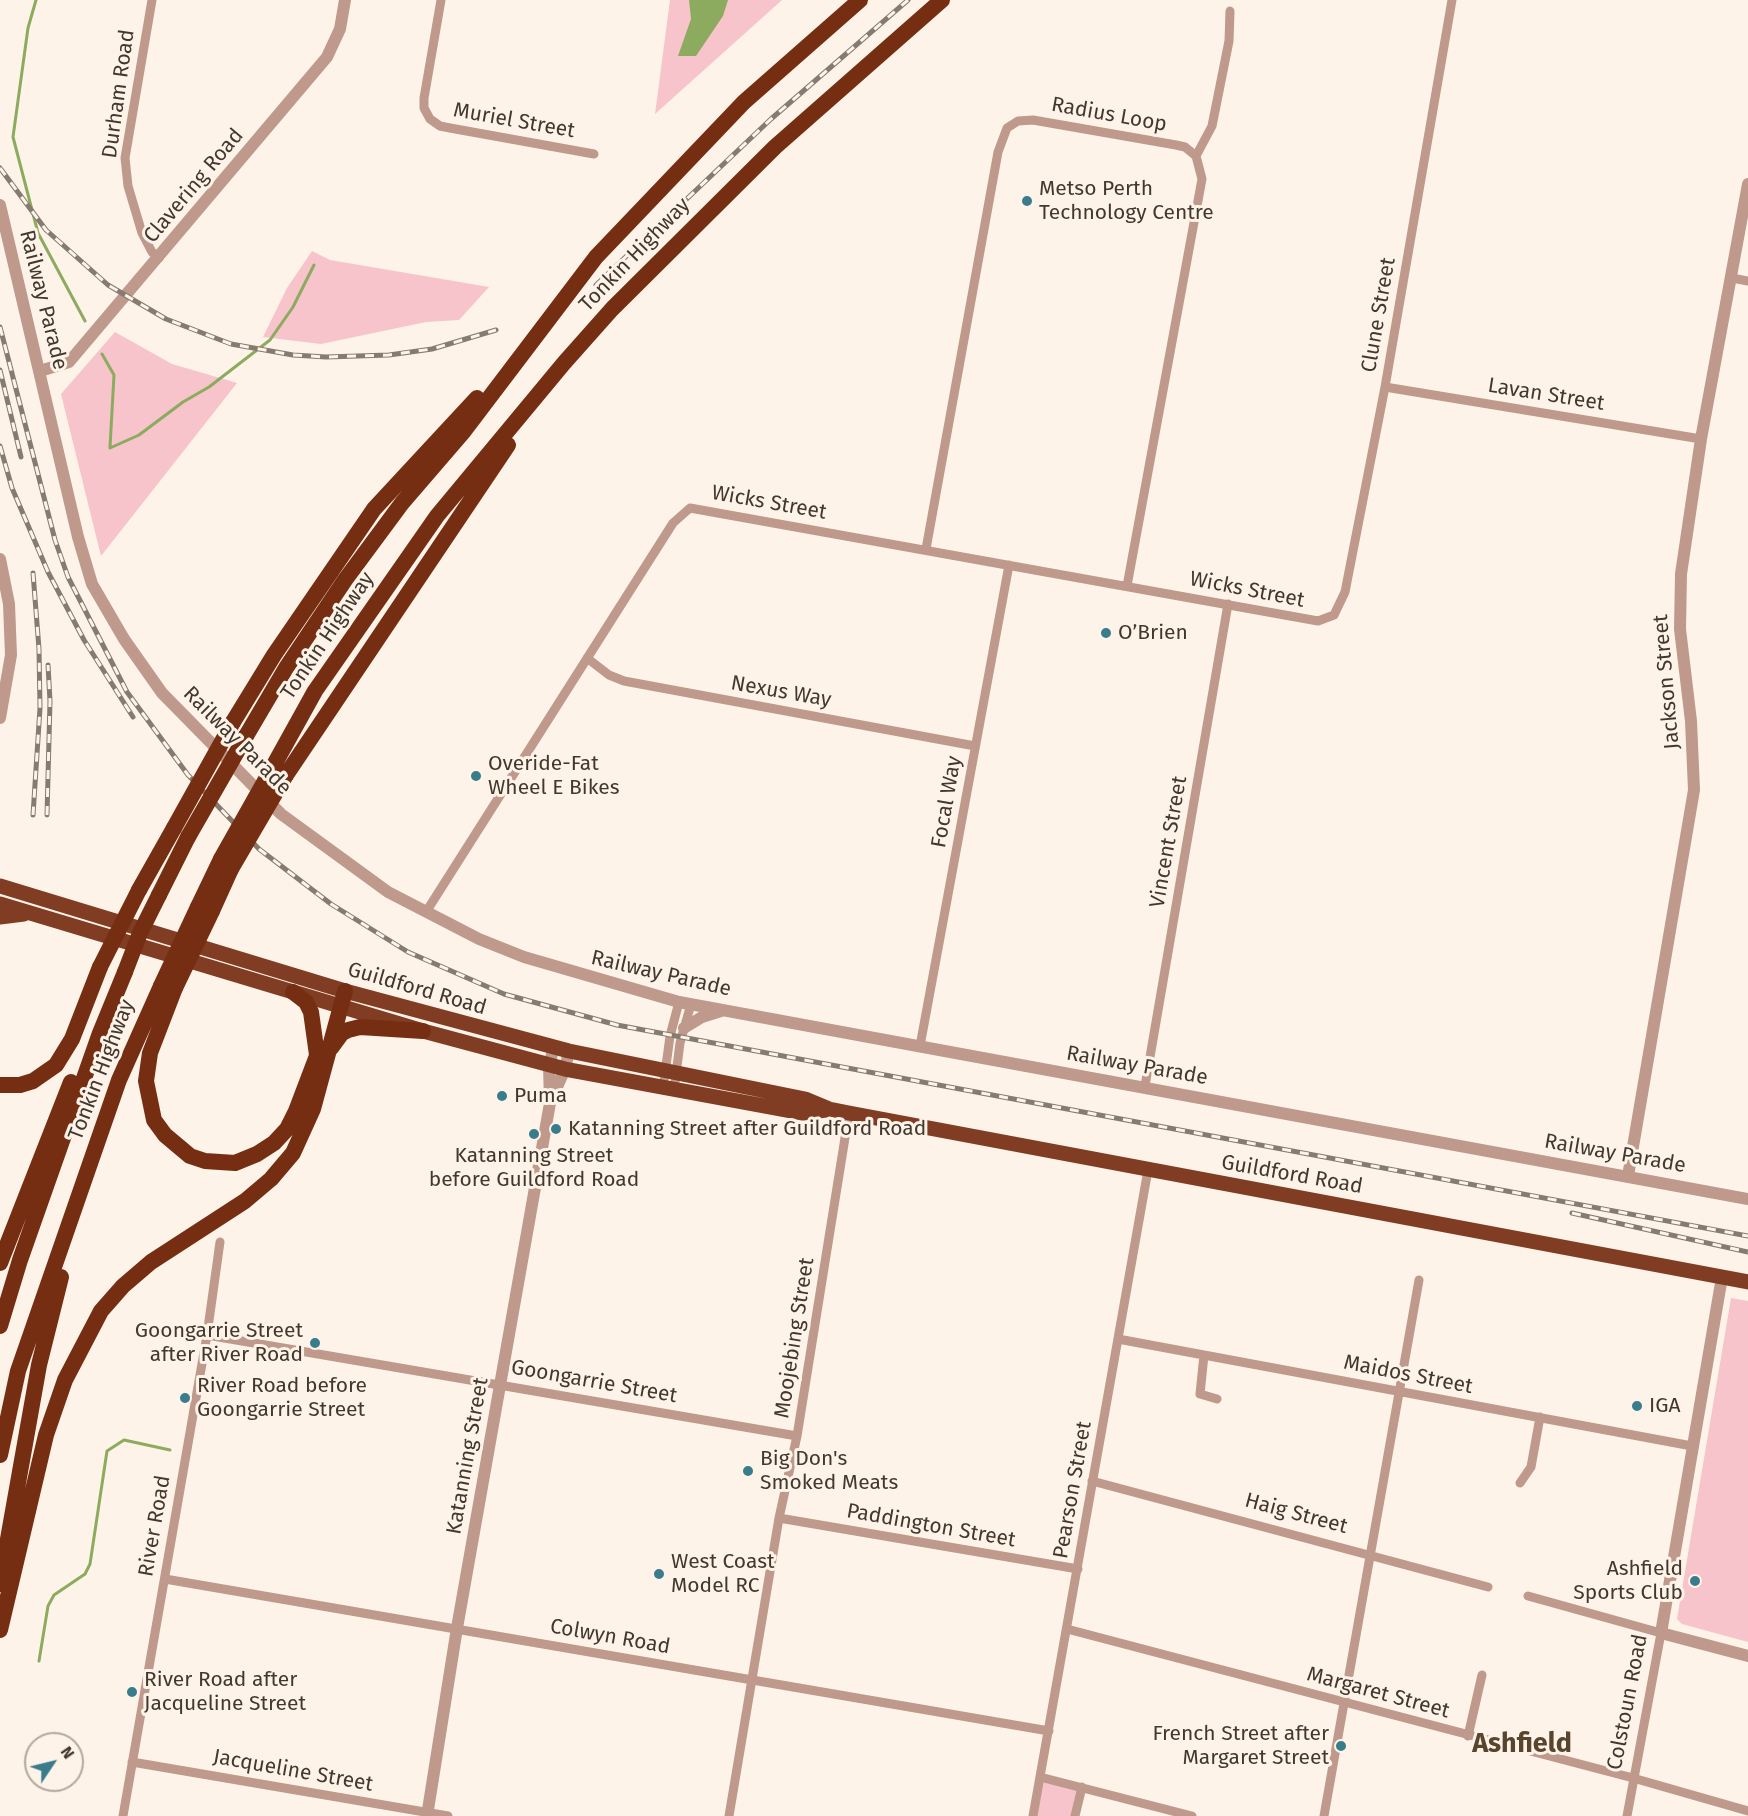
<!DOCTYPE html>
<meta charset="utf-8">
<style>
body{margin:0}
#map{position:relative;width:1748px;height:1816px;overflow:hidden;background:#fef3e8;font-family:"Fira Sans",sans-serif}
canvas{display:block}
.north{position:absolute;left:24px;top:1732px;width:60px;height:60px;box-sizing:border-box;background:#fef3e8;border:2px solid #b3a89d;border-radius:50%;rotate:55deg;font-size:16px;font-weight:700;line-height:24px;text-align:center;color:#42382d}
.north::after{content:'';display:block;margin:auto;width:21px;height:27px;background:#397c8c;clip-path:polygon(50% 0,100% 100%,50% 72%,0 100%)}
</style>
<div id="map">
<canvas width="1748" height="1816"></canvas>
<div class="north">N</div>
</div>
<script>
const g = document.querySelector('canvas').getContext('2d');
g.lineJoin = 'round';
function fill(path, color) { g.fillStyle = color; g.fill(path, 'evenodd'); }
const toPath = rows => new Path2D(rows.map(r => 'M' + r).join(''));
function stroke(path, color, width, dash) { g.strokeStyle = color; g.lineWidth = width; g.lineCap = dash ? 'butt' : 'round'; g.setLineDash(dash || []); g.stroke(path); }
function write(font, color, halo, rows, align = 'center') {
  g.font = font + ' "Fira Sans",sans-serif'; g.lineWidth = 6; g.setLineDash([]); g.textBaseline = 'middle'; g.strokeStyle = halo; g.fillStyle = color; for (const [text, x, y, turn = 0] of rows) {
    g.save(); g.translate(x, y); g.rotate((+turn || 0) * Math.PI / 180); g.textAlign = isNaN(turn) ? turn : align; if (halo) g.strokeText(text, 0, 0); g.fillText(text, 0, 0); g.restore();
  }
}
const green = toPath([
 [670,0,782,0,655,114],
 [312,251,330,260,489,287,459,320,426,322,321,344,263,337,287,288],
 [115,332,172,364,237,383,101,556,61,394],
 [1731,1298,1748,1301,1748,1642,1682,1624,1677,1619],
 [1040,1777,1082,1787,1077,1816,1033,1816]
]);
const water = toPath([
 [689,0,728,0,723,16,696,56,678,56,691,19]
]);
const stream = toPath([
 [36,0,28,28,13,137,38,233,85,321],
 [102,354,114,375,110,447],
 [110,448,139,435,183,402,209,387,270,340,293,307,314,265],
 [39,1661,48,1606,54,1595,85,1574,90,1564,107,1451,124,1440,170,1450]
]);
const minor = toPath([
 [152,0,125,158,128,186,142,233,152,252,159,258],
 [441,0,424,98,424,108,430,119,440,126,450,128,594,154],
 [1196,156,1212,126,1229,41,1230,11],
 [1732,278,1748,281],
 [1385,387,1701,439],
 [926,549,998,152,1007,128,1018,121,1033,120,1176,145,1185,147,1196,156,1202,179,1127,586],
 [587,658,609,675,624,681,975,746],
 [426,912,673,523,690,508,1318,621,1334,615,1345,592,1385,387,1452,0],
 [920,1046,1009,565],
 [1145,1086,1228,604],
 [663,1088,670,1036,679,1002],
 [674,1090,680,1043,691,1004],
 [207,1335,797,1436],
 [1118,1339,1692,1446],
 [1204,1355,1200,1394,1217,1399],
 [1092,1481,1488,1587],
 [1520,1483,1531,1467,1540,1417],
 [779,1518,1078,1569],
 [165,1579,1049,1731],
 [1528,1596,1661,1633,1627,1816],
 [1067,1629,1633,1778,1748,1811],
 [1468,1736,1482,1675],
 [132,1762,448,1816],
 [1040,1777,1192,1816],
 [123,1816,207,1335,220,1242],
 [729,1816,779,1518,797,1436,849,1113],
 [1033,1816,1148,1170],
 [1075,1816,1082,1787],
 [1324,1816,1419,1280]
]);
const tertiary = toPath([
 [0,205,78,537,92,584,124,639,162,693,281,814,388,892,479,939,524,957,679,1002,1748,1199],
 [40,371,69,362,327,57,340,29,345,0],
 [0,559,9,604,11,655,0,718],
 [684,1028,702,1017,721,1011],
 [552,1098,565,1069,569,1051],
 [1628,1176,1694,790,1691,721,1680,629,1681,574,1701,439,1748,184],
 [1722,1277,1661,1633,1748,1656],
 [427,1816,457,1628,550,1103,549,1065,554,1047]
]);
const trunk = toPath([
 [0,886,345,991,569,1051,805,1099,829,1109,849,1113,1748,1282],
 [0,904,423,1031,565,1069,803,1113,826,1110],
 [0,917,24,914]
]);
const motorway = toPath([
 [233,722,274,655,374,509,477,398],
 [246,736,286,668,345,580,402,503,464,431,596,257,744,102,860,0],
 [274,765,315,691,437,516,564,363,612,309,775,147,942,0],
 [286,775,508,445],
 [139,890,174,828],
 [159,895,188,837],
 [198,907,221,859],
 [212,911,231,869],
 [175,988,150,1053,146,1081,154,1120,165,1135,190,1156,205,1161,235,1163,257,1154,274,1143,287,1129,296,1111,318,1053],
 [293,992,306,1002,311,1012,317,1055],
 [331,1048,342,1033,348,1030,360,1027,423,1031],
 [0,1085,20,1085,33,1081,56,1065,72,1039,100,967],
 [0,1263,71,1082],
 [0,1326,20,1260,100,1033,125,972],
 [0,1455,18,1371,119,1080,161,986],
 [0,1584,39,1365,61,1277],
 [0,1630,46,1435,65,1380,101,1311,123,1286,151,1262,245,1201,271,1179,293,1153,313,1109,345,991]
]);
const rail = toPath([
 [0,168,46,230,108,285,166,319,231,344,293,355,326,357,389,355,432,349,496,330],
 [596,285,771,119,908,0],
 [0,327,55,540,68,577,127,692,188,775,259,849,331,904,408,952,504,994,617,1025,1748,1236],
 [0,370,21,457],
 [0,446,12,488,48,572,84,640,133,717],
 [33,573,39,649,40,708,33,815],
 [47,815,50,701,48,665],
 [1572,1213,1748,1252]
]);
const motorwayBridge = toPath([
 [174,828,233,722],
 [188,837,246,736],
 [221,859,274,765],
 [231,869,286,775],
 [100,967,139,890],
 [125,972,140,933,159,895],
 [161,986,198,907],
 [175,988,212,911]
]);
const markers = [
 [1027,201,6,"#397c8c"],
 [1106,633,6,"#397c8c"],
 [476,776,6,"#397c8c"],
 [502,1096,6,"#397c8c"],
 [556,1129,6,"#397c8c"],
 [534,1134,6,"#397c8c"],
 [315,1343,6,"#397c8c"],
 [185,1398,6,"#397c8c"],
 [1637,1406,6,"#397c8c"],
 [748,1471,6,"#397c8c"],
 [659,1574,6,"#397c8c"],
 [1695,1581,6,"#397c8c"],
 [132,1692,6,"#397c8c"],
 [1341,1746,6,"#397c8c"]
];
const streetNames = [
 ["Durham Road",119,94,-82],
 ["Radius Loop",1109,115,10],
 ["Muriel Street",514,121,10],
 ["Clavering Road",194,186,-50],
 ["Tonkin Highway",635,255,-46],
 ["Railway Parade",43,300,76],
 ["Clune Street",1379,315,-80],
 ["Lavan Street",1546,395,9],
 ["Wicks Street",769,503,10],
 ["Wicks Street",1247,590,11],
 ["Tonkin Highway",328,636,-56],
 ["Jackson Street",1667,682,-95],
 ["Nexus Way",781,692,10],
 ["Railway Parade",237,741,45],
 ["Focal Way",947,802,-80],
 ["Vincent Street",1169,842,-80],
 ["Railway Parade",661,974,13],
 ["Guildford Road",417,989,16],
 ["Railway Parade",1137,1066,10],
 ["Tonkin Highway",102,1070,-69],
 ["Railway Parade",1615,1154,10],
 ["Guildford Road",1292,1175,10],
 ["Moojebing Street",795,1338,-81],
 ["Maidos Street",1408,1375,11],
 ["Goongarrie Street",594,1382,10],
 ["Katanning Street",468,1456,-80],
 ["Pearson Street",1073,1490,-80],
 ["Haig Street",1296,1514,15],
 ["River Road",155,1526,-80],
 ["Paddington Street",931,1526,10],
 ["Colwyn Road",610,1637,10],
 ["Margaret Street",1378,1693,15],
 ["Colstoun Road",1628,1702,-79],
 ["Jacqueline Street",293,1771,10]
];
const poiNames = [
 ["Metso Perth",1039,189],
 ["Technology Centre",1039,213],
 ["O’Brien",1118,633],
 ["Overide-Fat",488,764],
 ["Wheel E Bikes",488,788],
 ["Puma",514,1096],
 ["Katanning Street after Guildford Road",568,1129],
 ["Katanning Street",534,1156,"center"],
 ["before Guildford Road",534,1180,"center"],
 ["Goongarrie Street",303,1331,"right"],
 ["after River Road",303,1355,"right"],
 ["River Road before",197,1386],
 ["Goongarrie Street",197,1410],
 ["IGA",1649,1406],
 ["Big Don's",760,1459],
 ["Smoked Meats",760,1483],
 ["West Coast",671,1562],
 ["Model RC",671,1586],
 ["Ashfield",1683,1569,"right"],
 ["Sports Club",1683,1593,"right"],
 ["River Road after",144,1680],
 ["Jacqueline Street",144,1704],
 ["French Street after",1329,1734,"right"],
 ["Margaret Street",1329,1758,"right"]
];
const districtNames = [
 ["Ashfield",1522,1744]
];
fill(green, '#f6c4ca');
fill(water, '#8cab5f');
stroke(stream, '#8cab5f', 3);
stroke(minor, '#bf998c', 9);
stroke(tertiary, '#bf998c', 12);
stroke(trunk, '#803d24', 15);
stroke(motorway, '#762e13', 16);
stroke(rail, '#857b70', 5);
stroke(rail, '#fef3e8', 3, [9]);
stroke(motorwayBridge, '#762e13', 16);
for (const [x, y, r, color] of markers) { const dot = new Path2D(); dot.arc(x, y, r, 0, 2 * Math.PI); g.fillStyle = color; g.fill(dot); stroke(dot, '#fef3e8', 2); }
write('21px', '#42382d', '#fef3e8', streetNames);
write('21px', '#42382d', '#fef3e8', poiNames, 'left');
write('bold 27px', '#59442d', '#fef3e8', districtNames);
</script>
